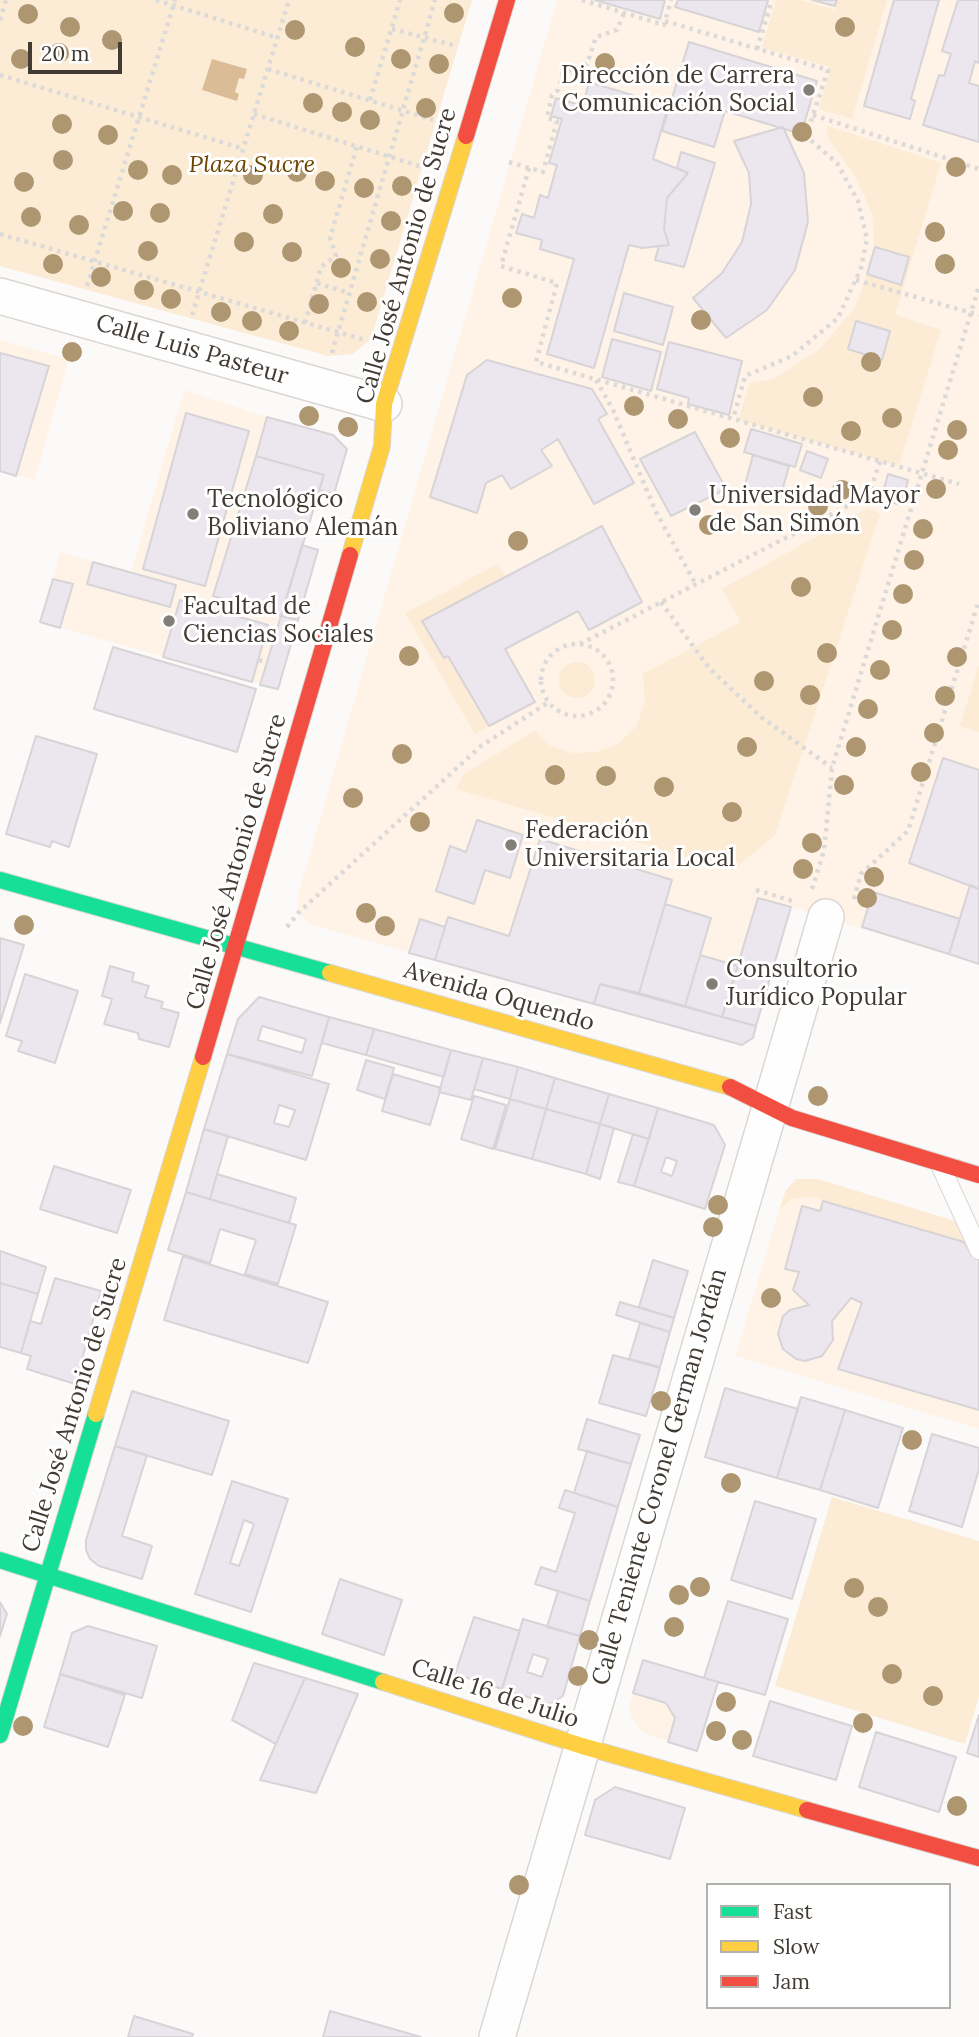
<!DOCTYPE html>
<meta charset="utf-8">
<style>
body{margin:0}
#map{position:relative;width:979px;height:2037px;overflow:hidden;background:#fcfaf8;font-family:Lora,serif}
canvas{display:block}
.legend{position:absolute;left:706px;top:1883px;width:245px;height:126px;box-sizing:border-box;background:#fff;border:2px solid #b3b1ad;margin:0;padding:9px 12px;list-style:none;font-size:21px;color:#413b33}
.legend li{display:flex;align-items:center;gap:14px;height:35px}
.legend b{width:35px;border:2px solid #b3b1ad}
.scale{position:absolute;left:28px;top:42px;width:94px;height:32px;box-sizing:border-box;border:4px solid #413b33;border-top:0;padding-left:9px;font-size:21px;line-height:24px;white-space:nowrap;color:#413b33;-webkit-text-stroke:5px #fff;paint-order:stroke}
</style>
<div id="map">
<canvas width="979" height="2037"></canvas>
<ul class="legend">
<li><b style="height:9px;background:#16e098"></b>Fast</li>
<li><b style="height:9px;background:#ffcf43"></b>Slow</li>
<li><b style="height:9px;background:#f24e42"></b>Jam</li>
</ul>
<div class="scale">20 m</div>
</div>
<script>
const g = document.querySelector('canvas').getContext('2d');
g.lineJoin = 'round';
function fill(path, color) { g.fillStyle = color; g.fill(path, 'evenodd'); }
const toPath = rows => new Path2D(rows.map(r => 'M' + r).join(''));
function stroke(path, color, width, dash) { g.strokeStyle = color; g.lineWidth = width; g.lineCap = dash ? 'butt' : 'round'; g.setLineDash(dash || []); g.stroke(path); }
function write(font, color, halo, rows, align = 'center') {
  g.font = font + ' Lora,serif'; g.lineWidth = 6; g.setLineDash([]); g.textBaseline = 'middle'; g.strokeStyle = halo; g.fillStyle = color; for (const [text, x, y, turn = 0] of rows) {
    g.save(); g.translate(x, y); g.rotate((+turn || 0) * Math.PI / 180); g.textAlign = isNaN(turn) ? turn : align; if (halo) g.strokeText(text, 0, 0); g.fillText(text, 0, 0); g.restore();
  }
}
const built = toPath([
 [557,0,979,0,979,965,791,907,753,1038,742,1045,308,924,299,912,297,898],
 [0,340,69,359,35,480,0,471],
 [184,390,267,417,213,596,298,620,278,689,40,622,60,552,131,572],
 [793,1197,812,1197,964,1242,972,1255,979,1257,979,1429,735,1356,779,1210],
 [643,1660,718,1682,697,1751,643,1733,632,1719,629,1706]
]);
const green = toPath([
 [0,0,472,0,371,339,353,354,328,356,0,266],
 [776,0,801,0,835,10,838,0,887,0,852,119,819,109,831,67,762,48],
 [828,126,941,163,895,315,941,330,899,466,738,420,750,383,774,379,820,349,856,306,867,274,875,247,872,213,855,176,826,135],
 [868,508,880,514,775,835,733,870,456,789,464,774,534,731,551,746,572,753,596,752,618,744,637,726,645,700,643,674,741,622,722,589],
 [498,564,506,577,448,656,489,726,475,734,405,613],
 '559 680a18 18 0 1 1 36 0a18 18 0 1 1-36 0Z',
 [979,665,979,732,960,726],
 [796,1179,818,1179,955,1221,964,1242,812,1197,793,1198,779,1210,786,1190],
 [832,1497,979,1541,979,1697,965,1744,775,1686]
]);
const water = toPath([
 [212,59,247,69,244,79,239,78,235,92,239,94,237,101,202,90]
]);
const building = toPath([
 [595,0,665,0,660,19,595,0],
 [678,0,768,0,759,32,675,7,678,0],
 [812,0,837,0,835,6,812,0],
 [894,0,939,0,911,99,915,101,910,119,864,106,894,0],
 [958,0,979,0,979,63,975,61,969,83,979,86,979,142,923,125,939,75,944,76,951,54,942,51,958,0],
 [689,42,817,81,801,134,725,111,714,147,662,131,689,42],
 [589,82,668,106,653,159,688,173,667,198,664,229,669,245,642,248,629,245,594,368,547,354,574,259,540,249,542,240,516,233,522,214,534,218,540,195,548,198,557,165,549,163,562,119,551,116,556,98,583,106,589,82],
 [783,127,804,173,808,222,795,270,767,310,726,338,693,298,722,273,742,242,751,204,749,173,734,141,783,127],
 [681,152,715,163,684,267,655,260,659,246,669,245,664,229,667,198,688,173,677,168,681,152],
 [875,247,909,257,901,285,867,274,875,247],
 [624,293,673,307,663,345,614,331,624,293],
 [856,321,890,331,882,360,848,349,856,321],
 [612,339,661,352,651,391,602,377,612,339],
 [669,342,742,361,729,415,688,404,689,398,657,389,669,342],
 [0,353,49,366,16,476,0,471,0,353],
 [487,360,592,389,607,414,598,419,634,483,594,504,558,439,541,450,552,466,511,489,502,475,486,483,477,513,430,497,467,375,487,360],
 [186,413,249,431,205,586,143,569,186,413],
 [267,417,333,435,347,449,334,494,319,490,324,475,256,456,267,417],
 [751,429,802,444,795,467,744,452,751,429],
 [695,432,726,489,671,516,640,459,695,432],
 [807,451,828,459,821,478,800,470,807,451],
 [753,455,789,466,779,502,743,492,753,455],
 [256,456,324,475,281,616,213,596,256,456],
 [888,474,908,480,901,505,881,499,888,474],
 [602,526,642,602,589,630,578,611,505,649,535,702,489,726,448,656,444,658,422,621,602,526],
 [302,545,318,550,298,620,281,616,302,545],
 [93,562,176,585,170,607,87,584,93,562],
 [53,579,73,584,60,628,40,622,53,579],
 [180,600,268,625,252,682,163,657,180,600],
 [281,616,298,620,278,689,260,685,281,616],
 [113,647,256,689,237,752,94,709,113,647],
 [36,736,97,754,69,847,52,841,50,847,6,834,36,736],
 [943,758,979,770,979,889,909,863,943,758],
 [477,820,523,835,510,878,485,870,474,904,436,891,450,846,466,852,477,820],
 [540,839,672,880,639,993,600,984,594,1004,435,960,448,917,509,936,540,839],
 [970,885,979,889,979,964,949,954,970,885],
 [873,892,960,919,949,954,862,927,873,892],
 [758,898,791,907,756,1026,722,1017,758,898],
 [665,904,711,918,685,1006,639,993,665,904],
 [420,919,445,927,435,960,409,953,420,919],
 [0,938,24,945,0,1023,0,938],
 [700,955,738,966,722,1017,685,1006,700,955],
 [110,966,134,973,132,981,149,986,145,997,163,1002,161,1008,179,1013,169,1047,139,1039,138,1033,104,1024,112,999,102,996,110,966],
 [25,974,78,991,55,1063,18,1051,22,1041,6,1036,25,974],
 [600,984,756,1026,753,1038,742,1045,594,1004,600,984],
 [259,997,329,1017,312,1076,227,1054,238,1019,259,997],
 [262,1026,306,1039,302,1053,258,1040,262,1026],
 [329,1017,374,1029,366,1055,322,1043,329,1017],
 [374,1029,451,1050,444,1077,366,1055,374,1029],
 [451,1050,483,1058,471,1100,439,1092,451,1050],
 [227,1054,329,1084,306,1160,204,1129,227,1054],
 [279,1105,295,1110,289,1127,274,1123,279,1105],
 [483,1058,518,1067,510,1099,474,1089,483,1058],
 [366,1060,394,1068,385,1099,357,1090,366,1060],
 [518,1067,555,1078,546,1109,510,1099,518,1067],
 [393,1074,441,1088,430,1125,382,1111,393,1074],
 [555,1078,609,1094,600,1124,546,1109,555,1078],
 [609,1094,658,1108,649,1139,600,1124,609,1094],
 [474,1096,506,1105,493,1149,461,1139,474,1096],
 [510,1099,546,1109,532,1159,495,1149,510,1099],
 [658,1108,714,1125,725,1145,705,1209,634,1186,658,1108],
 [666,1157,677,1161,672,1176,661,1172,666,1157],
 [546,1109,600,1124,586,1174,532,1159,546,1109],
 [600,1124,614,1128,600,1179,586,1174,600,1124],
 [204,1129,228,1136,210,1199,186,1192,204,1129],
 [633,1134,649,1139,634,1186,618,1182,633,1134],
 [54,1166,131,1190,117,1233,40,1209,54,1166],
 [217,1174,296,1198,289,1223,210,1199,217,1174],
 [186,1192,296,1225,278,1284,245,1274,256,1240,220,1229,210,1263,168,1250,186,1192],
 [823,1201,964,1242,972,1255,979,1257,979,1410,838,1369,862,1303,851,1298,832,1321,833,1340,822,1356,805,1361,796,1359,783,1349,778,1334,783,1316,790,1310,809,1305,793,1290,799,1272,785,1269,802,1206,820,1211,823,1201],
 [0,1251,46,1267,38,1294,0,1283,0,1251],
 [183,1256,328,1302,308,1363,164,1320,183,1256],
 [653,1260,688,1271,674,1318,639,1307,653,1260],
 [55,1278,101,1291,75,1384,27,1369,31,1356,21,1353,30,1321,41,1324,55,1278],
 [0,1283,38,1294,21,1353,0,1347,0,1283],
 [620,1302,674,1318,670,1332,616,1315,620,1302],
 [640,1323,670,1332,660,1367,629,1359,640,1323],
 [613,1355,660,1368,646,1416,599,1403,613,1355],
 [725,1388,798,1409,777,1478,705,1457,725,1388],
 [132,1391,229,1421,212,1475,115,1446,132,1391],
 [801,1397,845,1410,820,1490,777,1478,801,1397],
 [845,1410,903,1428,878,1508,820,1490,845,1410],
 [587,1419,640,1435,631,1464,578,1449,587,1419],
 [932,1434,979,1448,979,1469,962,1527,909,1511,932,1434],
 [115,1446,147,1455,122,1536,152,1546,142,1579,99,1566,90,1559,86,1550,86,1540,115,1446],
 [587,1451,631,1464,618,1507,574,1493,587,1451],
 [232,1481,288,1499,251,1612,195,1594,232,1481],
 [244,1520,254,1524,239,1566,230,1563,244,1520],
 [565,1490,618,1507,590,1601,535,1584,541,1567,556,1572,575,1513,559,1508,565,1490],
 [755,1501,816,1519,792,1599,731,1580,755,1501],
 [340,1579,402,1600,384,1655,322,1634,340,1579],
 [558,1591,590,1601,580,1636,547,1627,558,1591],
 [728,1601,788,1619,765,1695,704,1678,728,1601],
 [0,1602,7,1614,0,1636,0,1602],
 [474,1617,520,1631,502,1689,455,1674,474,1617],
 [523,1619,580,1636,563,1696,550,1704,502,1689,523,1619],
 [533,1654,548,1659,542,1677,527,1672,533,1654],
 [88,1626,157,1646,142,1698,60,1674,72,1633,88,1626],
 [643,1660,718,1682,697,1751,668,1742,675,1718,666,1703,633,1693,643,1660],
 [254,1663,305,1678,276,1744,232,1720,254,1663],
 [60,1674,125,1695,108,1747,44,1727,60,1674],
 [305,1678,358,1694,316,1793,260,1780,305,1678],
 [770,1701,852,1726,836,1780,753,1756,770,1701],
 [979,1715,979,1757,967,1753,979,1715],
 [876,1732,956,1757,939,1812,859,1787,876,1732],
 [615,1787,685,1808,670,1859,585,1835,595,1800,615,1787],
 [330,2011,421,2037,323,2037,330,2011],
 [134,2016,193,2034,192,2037,128,2037,134,2016]
]);
const path = toPath([
 [156,0,278,38],
 [582,0,664,25,671,0],
 [0,20,6,0],
 [665,21,828,70,806,136,837,163,858,201,867,239,861,268,838,318,792,356,745,376,733,419],
 [392,29,456,46],
 [757,49,772,0],
 [268,69,433,120],
 [0,75,244,149],
 [370,100,400,0],
 [254,114,419,166],
 [813,115,979,169],
 [509,162,543,172,557,121,547,118,552,95,558,90,563,73,587,64,596,37,617,30,624,13],
 [529,168,501,266,557,283,536,362,959,484],
 [0,234,365,340],
 [856,280,979,315],
 [317,283,349,293],
 [87,286,175,0],
 [192,315,289,0],
 [305,323,321,267,336,256,330,238,357,146],
 [332,353,435,0],
 [596,380,613,410,656,512,695,583],
 [661,602,709,668,761,717,832,768],
 [580,644,869,495,880,461],
 '541 680a36 36 0 1 1 72 0a36 36 0 1 1-72 0Z',
 [259,660,266,662],
 [812,889,824,851,832,768,979,286],
 [756,890,796,902],
 [854,899,861,874,908,831,979,600],
 [287,927,299,912,481,746,549,702]
]);
const lane = toPath([
 [941,1167,979,1250]
]);
const street = toPath([
 [0,296,384,404],
 [497,2037,826,917]
]);
const fast = toPath([
 [0,880,330,973],
 [0,1560,383,1682],
 [0,1735,96,1414]
]);
const slow = toPath([
 [350,555,382,446,384,404,466,136],
 [330,973,730,1087],
 [96,1414,203,1057],
 [383,1682,582,1746,807,1810]
]);
const jam = toPath([
 [466,136,507,0],
 [203,1057,350,555],
 [730,1087,792,1118,979,1175],
 [807,1810,979,1858]
]);
const trees = [
 [454,13],
 [28,14],
 [70,27],
 [845,27],
 [295,30],
 [112,40],
 [355,47],
 [59,53],
 [21,59],
 [401,59],
 [605,63],
 [439,64],
 [313,103],
 [426,108],
 [342,112],
 [370,120],
 [62,124],
 [802,132],
 [108,135],
 [63,160],
 [956,167],
 [138,170],
 [297,172],
 [172,175],
 [253,175],
 [325,181],
 [24,182],
 [402,186],
 [364,188],
 [123,211],
 [160,213],
 [273,214],
 [31,217],
 [391,221],
 [79,225],
 [935,232],
 [244,242],
 [148,251],
 [292,252],
 [380,259],
 [53,264],
 [945,264],
 [341,268],
 [101,277],
 [144,290],
 [512,298],
 [171,299],
 [367,302],
 [319,304],
 [221,312],
 [701,320],
 [252,321],
 [289,331],
 [72,352],
 [871,362],
 [813,397],
 [634,406],
 [309,416],
 [892,418],
 [678,419],
 [348,427],
 [957,430],
 [851,431],
 [730,438],
 [948,450],
 [936,489],
 [842,490],
 [818,506],
 [709,525],
 [923,529],
 [518,541],
 [914,560],
 [801,587],
 [903,594],
 [892,630],
 [827,653],
 [409,656],
 [957,657],
 [880,670],
 [764,681],
 [810,695],
 [945,696],
 [868,709],
 [934,733],
 [747,747],
 [856,747],
 [402,754],
 [921,772],
 [555,775],
 [606,776],
 [844,785],
 [664,787],
 [353,798],
 [732,812],
 [420,822],
 [812,843],
 [803,869],
 [874,877],
 [867,898],
 [366,913],
 [24,925],
 [385,926],
 [818,1096],
 [718,1205],
 [713,1227],
 [771,1298],
 [661,1401],
 [912,1440],
 [731,1483],
 [700,1587],
 [854,1588],
 [679,1595],
 [878,1607],
 [674,1627],
 [589,1640],
 [892,1674],
 [578,1676],
 [933,1696],
 [726,1702],
 [863,1723],
 [23,1726],
 [716,1731],
 [742,1740],
 [957,1806],
 [519,1885]
];
const markers = [
 [809,90,7,"#827e78"],
 [695,510,7,"#827e78"],
 [193,514,7,"#827e78"],
 [169,621,7,"#827e78"],
 [511,845,7,"#827e78"],
 [712,984,7,"#827e78"]
];
const poiNames = [
 ["Dirección de Carrera",795,76,"right"],
 ["Comunicación Social",795,104,"right"],
 ["Universidad Mayor",709,496],
 ["de San Simón",709,524],
 ["Tecnológico",207,500],
 ["Boliviano Alemán",207,528],
 ["Facultad de",183,607],
 ["Ciencias Sociales",183,635],
 ["Federación",525,831],
 ["Universitaria Local",525,859],
 ["Consultorio",726,970],
 ["Jurídico Popular",726,998]
];
const parkNames = [
 ["Plaza Sucre",252,165]
];
const streetNames = [
 ["Calle José Antonio de Sucre",407,256,-74],
 ["Calle Luis Pasteur",192,350,16],
 ["Calle José Antonio de Sucre",237,862,-74],
 ["Avenida Oquendo",499,997,16],
 ["Calle José Antonio de Sucre",75,1405,-73],
 ["Calle Teniente Coronel German Jordán",660,1477,-74],
 ["Calle 16 de Julio",495,1694,18]
];
fill(built, '#fef3e6');
fill(green, '#fcebd5');
fill(water, '#dabd97');
fill(building, '#ece6ee');
stroke(building, '#d7d4d7', 2);
stroke(lane, '#dad7d2', 20);
stroke(street, '#dad7d2', 38);
stroke(fast, '#dad7d2', 18);
stroke(slow, '#dad7d2', 18);
stroke(jam, '#dad7d2', 18);
stroke(path, '#dbdad8', 4.5, [3.5, 5]);
stroke(lane, '#fffefe', 18);
stroke(street, '#fffefe', 35);
stroke(fast, '#16e098', 16);
stroke(slow, '#ffcf43', 16);
stroke(jam, '#f24e42', 16);
g.fillStyle = '#ad9670';
for (const [x, y] of trees) { g.beginPath(); g.arc(x, y, 10, 0, 2 * Math.PI); g.fill(); }
for (const [x, y, r, color] of markers) { const dot = new Path2D(); dot.arc(x, y, r, 0, 2 * Math.PI); g.fillStyle = color; g.fill(dot); stroke(dot, '#fff', 2.5); }
write('24px', '#413b33', '#fff', poiNames, 'left');
write('italic 24px', '#6d4500', '#fff', parkNames);
write('24px', '#413b33', '#fff', streetNames);
</script>
